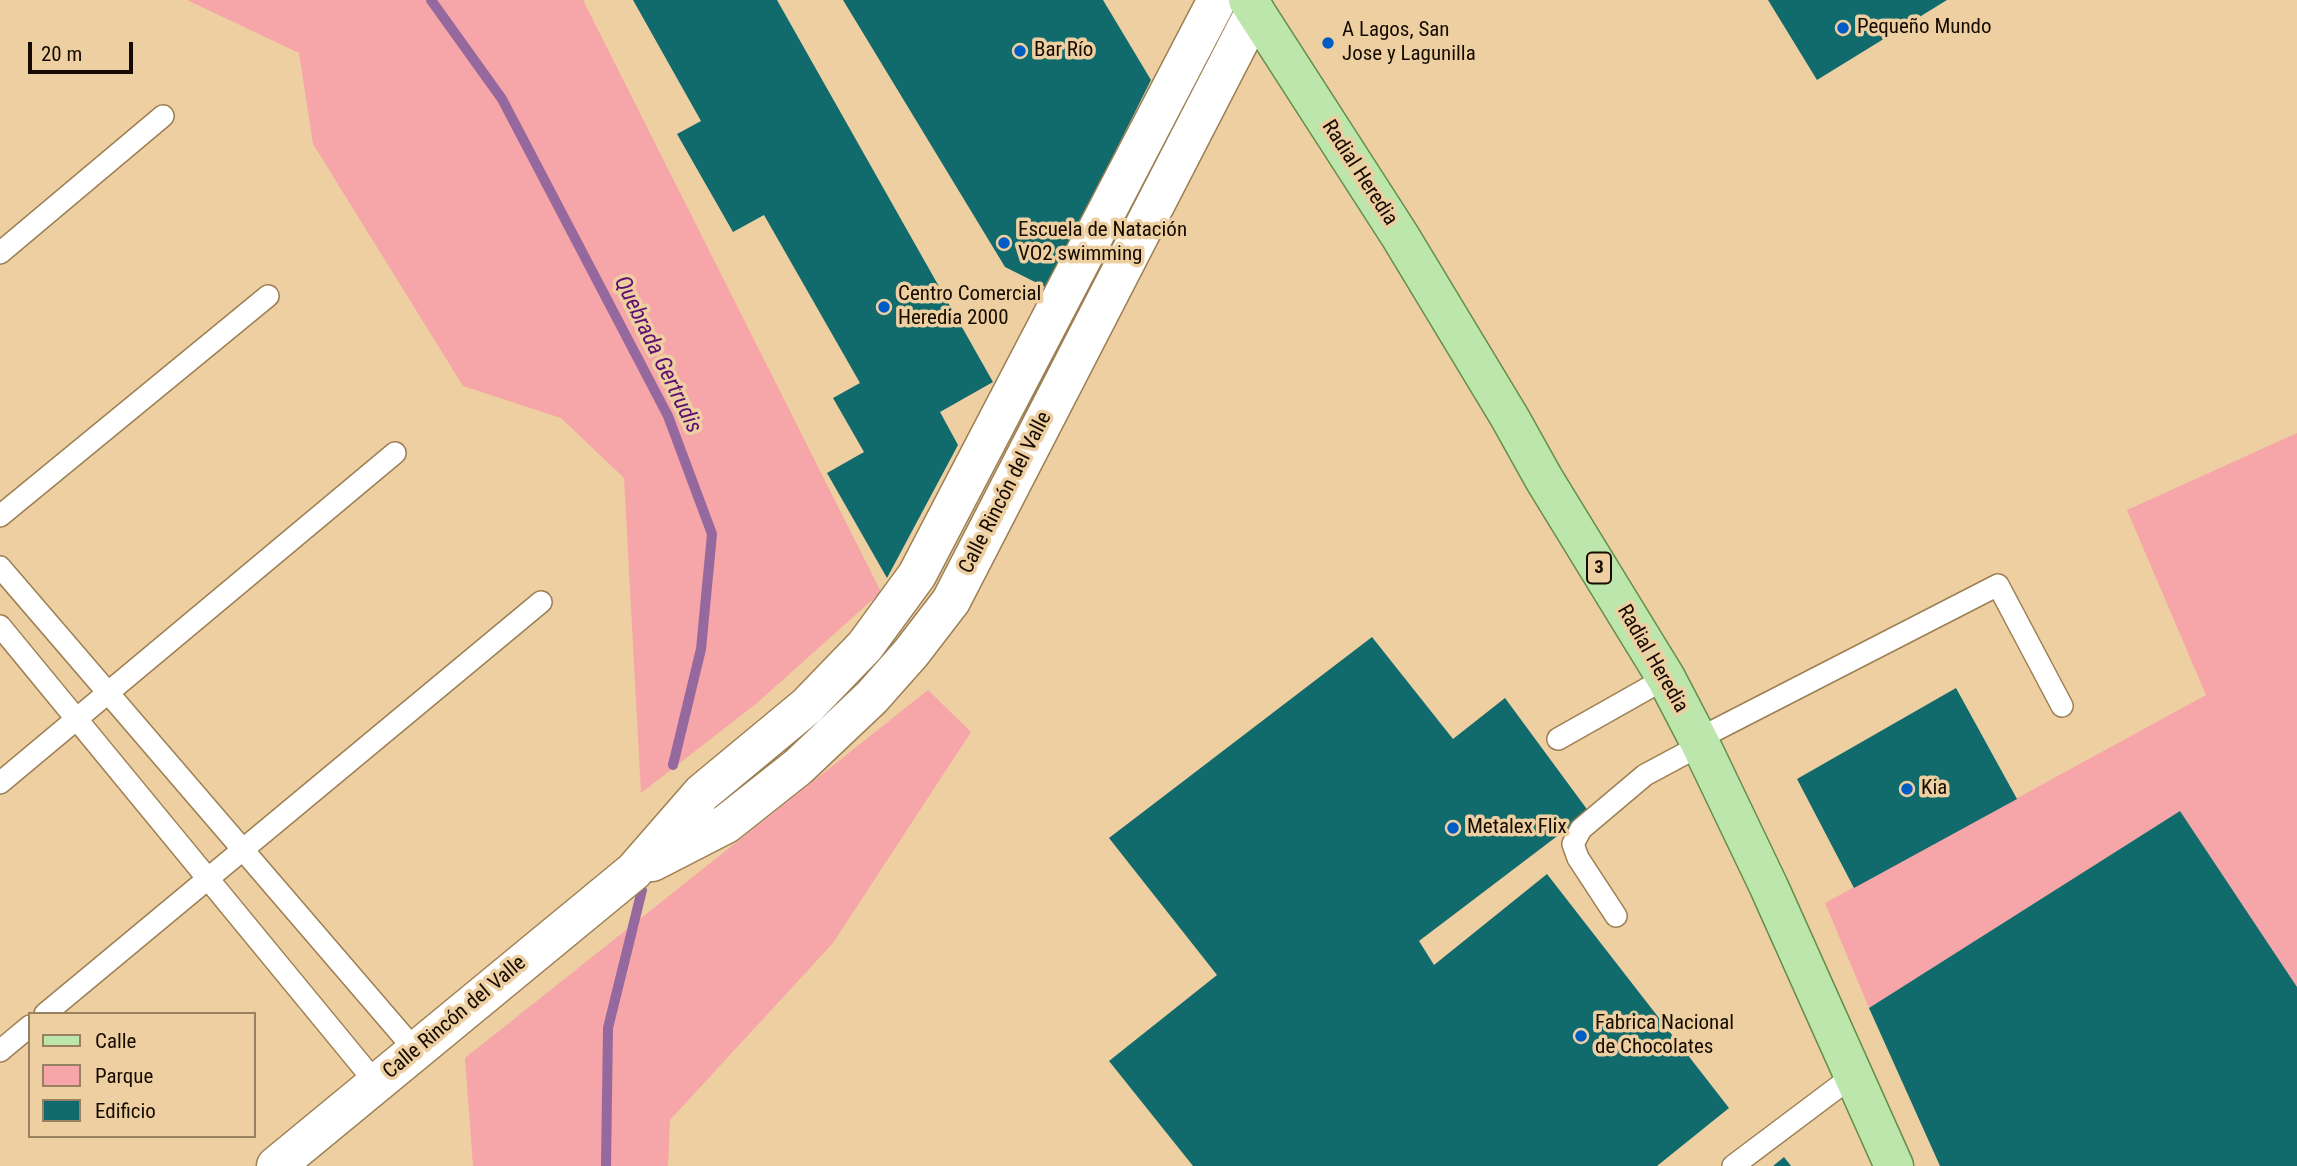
<!DOCTYPE html>
<meta charset="utf-8">
<style>
body{margin:0}
#map{position:relative;width:2297px;height:1166px;overflow:hidden;background:#eecfa1;font-family:"Roboto Condensed",sans-serif}
canvas{display:block}
.legend{position:absolute;left:28px;top:1012px;width:228px;height:126px;box-sizing:border-box;background:#eecfa1;border:2px solid #978161;margin:0;padding:9px 12px;list-style:none;font-size:21px;color:#150b00}
.legend li{display:flex;align-items:center;gap:14px;height:35px}
.legend b{width:35px;border:2px solid #978161}
.scale{position:absolute;left:28px;top:42px;width:105px;height:32px;box-sizing:border-box;border:4px solid #150b00;border-top:0;padding-left:9px;font-size:21px;line-height:24px;white-space:nowrap;color:#150b00;-webkit-text-stroke:5px #eecfa1;paint-order:stroke}
</style>
<div id="map">
<canvas width="2297" height="1166"></canvas>
<ul class="legend">
<li><b style="height:9px;background:#bce6ab"></b>Calle</li>
<li><b style="height:19px;background:#f6a5a8"></b>Parque</li>
<li><b style="height:19px;background:#116b6d"></b>Edificio</li>
</ul>
<div class="scale">20 m</div>
</div>
<script>
const g = document.querySelector('canvas').getContext('2d');
g.lineJoin = 'round';
function fill(path, color) { g.fillStyle = color; g.fill(path, 'evenodd'); }
const toPath = rows => new Path2D(rows.map(r => 'M' + r).join(''));
function stroke(path, color, width, dash) { g.strokeStyle = color; g.lineWidth = width; g.lineCap = dash ? 'butt' : 'round'; g.setLineDash(dash || []); g.stroke(path); }
function write(font, color, halo, rows, align = 'center') {
  g.font = font + ' "Roboto Condensed",sans-serif'; g.lineWidth = 7; g.setLineDash([]); g.textBaseline = 'middle'; g.strokeStyle = halo; g.fillStyle = color; for (const [text, x, y, turn = 0] of rows) {
    g.save(); g.translate(x, y); g.rotate((+turn || 0) * Math.PI / 180); g.textAlign = isNaN(turn) ? turn : align; if (halo) g.strokeText(text, 0, 0); g.fillText(text, 0, 0); g.restore();
  }
}
const green = toPath([
 [187,0,583,0,881,592,757,703,641,793,624,478,561,418,463,386,313,144,299,53],
 [2297,433,2297,987,2180,811,1869,1008,1825,903,2206,695,2127,510],
 [928,690,971,732,833,943,670,1120,668,1166,473,1166,465,1058]
]);
const stream = toPath([
 [431,0,502,99,668,416,712,534,701,649,673,765],
 [606,1166,608,1028,642,890]
]);
const building = toPath([
 [633,0,777,0,993,382,940,412,958,445,887,578,827,473,864,452,833,398,860,383,764,215,733,232,677,134,701,121],
 [843,0,1103,0,1151,80,1047,288,1005,267],
 [1768,0,1947,0,1817,80],
 [1372,637,1453,739,1505,698,1589,812,1419,941,1434,965,1547,874,1729,1108,1657,1166,1193,1166,1109,1061,1217,975,1109,838],
 [1956,688,2017,799,1854,888,1797,779],
 [2180,811,2297,987,2297,1166,1940,1166,1869,1008],
 [1784,1157,1791,1166,1773,1166]
]);
const service = toPath([
 [0,253,163,116],
 [0,516,268,296],
 [0,567,415,1050],
 [0,626,376,1083],
 [1558,739,1666,678],
 [1698,739,1998,585,2062,706],
 [0,783,395,453],
 [1616,916,1578,858,1573,844,1581,829,1645,775,1701,745],
 [45,1014,541,602],
 [0,1051,30,1026],
 [1733,1166,1854,1075]
]);
const minor = toPath([
 [652,862,726,824,798,767,872,697,911,653,951,601,1255,11],
 [276,1166,634,871,702,793,807,706,865,646,917,575,1217,0]
]);
const primary = toPath([
 [1248,0,1400,236,1510,418,1544,479,1666,678,1701,745,1769,887,1894,1166]
]);
const markers = [
 [1843,28,7,"#005cc5"],
 [1328,43,7,"#005cc5"],
 [1020,51,7,"#005cc5"],
 [1004,243,7,"#005cc5"],
 [884,307,7,"#005cc5"],
 [1907,789,7,"#005cc5"],
 [1453,828,7,"#005cc5"],
 [1581,1036,7,"#005cc5"]
];
const shields = [
 [1599,568,24]
];
const shieldNames = [
 ["3",1599,568]
];
const poiNames = [
 ["Pequeño Mundo",1857,28],
 ["A Lagos, San",1342,31],
 ["Jose y Lagunilla",1342,55],
 ["Bar Río",1034,51],
 ["Escuela de Natación",1018,231],
 ["VO2 swimming",1018,255],
 ["Centro Comercial",898,295],
 ["Heredia 2000",898,319],
 ["Kia",1921,789],
 ["Metalex Flix",1467,828],
 ["Fabrica Nacional",1595,1024],
 ["de Chocolates",1595,1048]
];
const streetNames = [
 ["Radial Heredia",1359,173,57],
 ["Calle Rincón del Valle",1006,493,-63],
 ["Radial Heredia",1652,659,60],
 ["Calle Rincón del Valle",455,1018,-40]
];
const waterNames = [
 ["Quebrada Gertrudis",657,355,64]
];
fill(green, '#f6a5a8');
stroke(stream, '#96699e', 10);
fill(building, '#116b6d');
stroke(service, '#9c7f53', 24);
stroke(minor, '#9c7f53', 41);
stroke(primary, '#648e4b', 41);
stroke(service, '#fff', 21);
stroke(minor, '#fff', 38);
stroke(primary, '#bce6ab', 38);
for (const [x, y, r, color] of markers) { const dot = new Path2D(); dot.arc(x, y, r, 0, 2 * Math.PI); g.fillStyle = color; g.fill(dot); stroke(dot, '#eecfa1', 2.5); }
for (const [x, y, w] of shields) { const box = new Path2D(); box.roundRect(x - w / 2, y - 15.5, w, 31, 5); g.fillStyle = '#eecfa1'; g.fill(box); stroke(box, '#150b00', 2); }
write('bold 19px', '#150b00', null, shieldNames);
write('21px', '#150b00', '#eecfa1', poiNames, 'left');
write('21px', '#150b00', '#eecfa1', streetNames);
write('italic 23px', '#5c0f71', '#eecfa1', waterNames);
</script>
